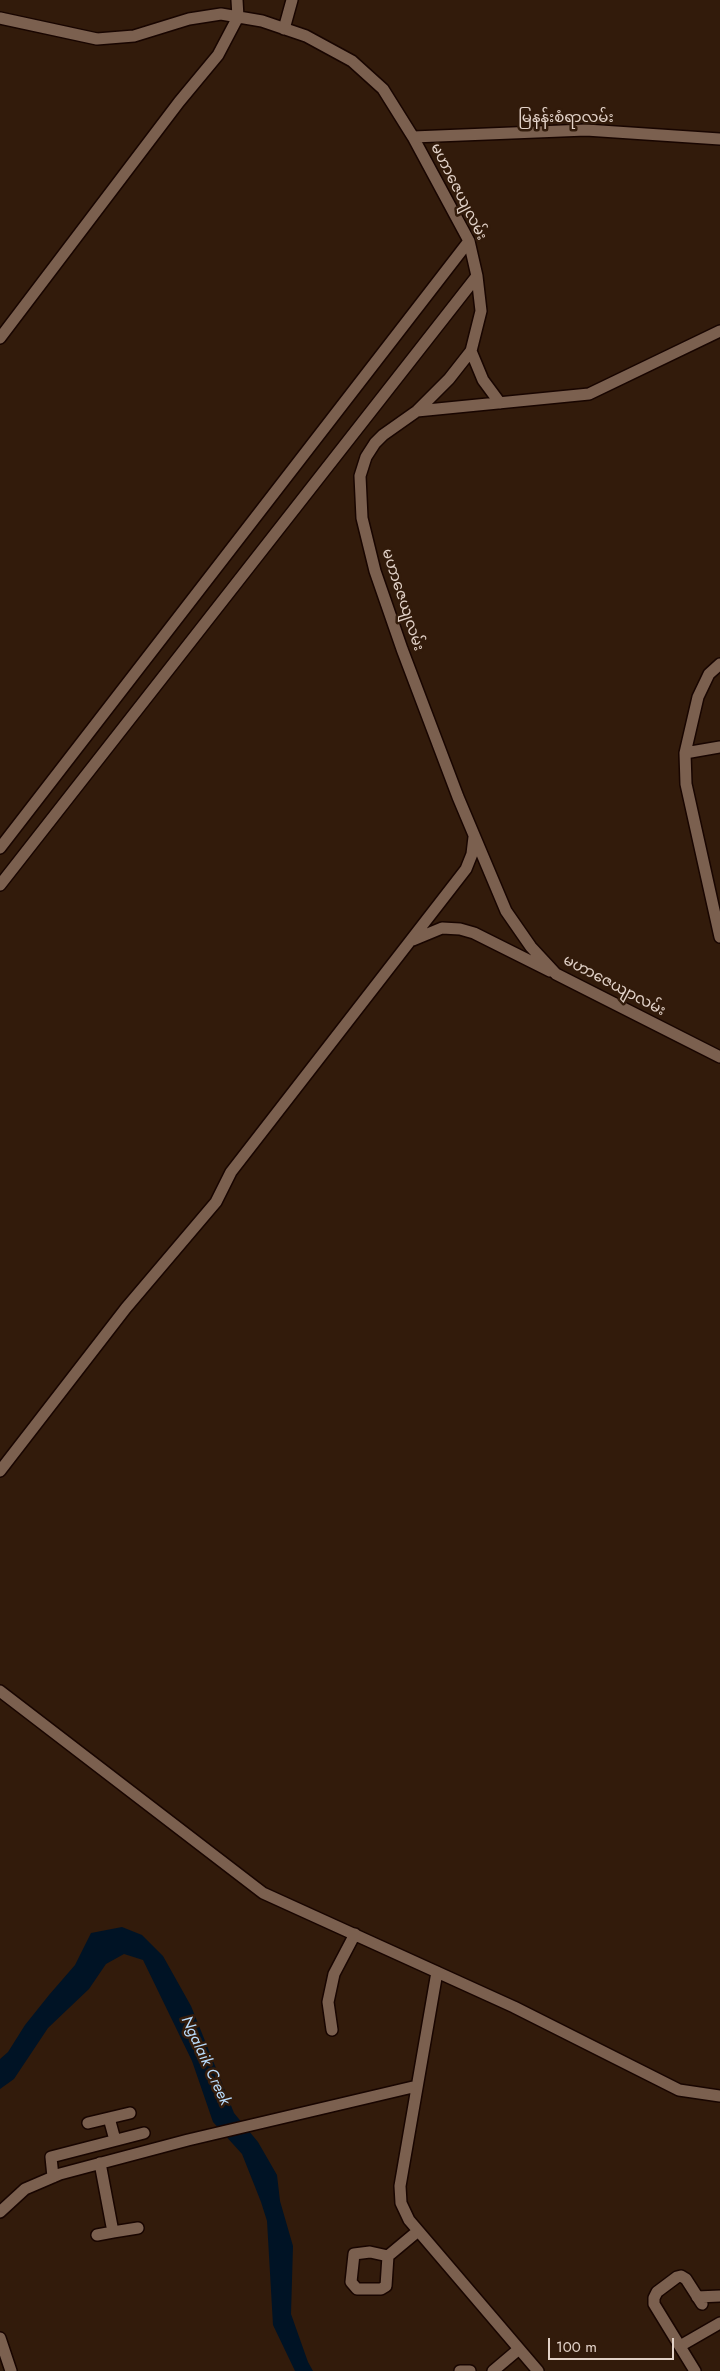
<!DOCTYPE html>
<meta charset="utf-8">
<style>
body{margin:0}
#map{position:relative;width:720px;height:2371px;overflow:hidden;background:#321b0b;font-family:Jost,sans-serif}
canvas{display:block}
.scale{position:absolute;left:548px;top:2338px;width:126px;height:22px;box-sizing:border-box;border:2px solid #e2d2c8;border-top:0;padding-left:6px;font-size:15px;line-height:18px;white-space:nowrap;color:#e2d2c8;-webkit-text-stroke:4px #321b0b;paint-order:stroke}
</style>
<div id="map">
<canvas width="720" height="2371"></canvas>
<div class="scale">100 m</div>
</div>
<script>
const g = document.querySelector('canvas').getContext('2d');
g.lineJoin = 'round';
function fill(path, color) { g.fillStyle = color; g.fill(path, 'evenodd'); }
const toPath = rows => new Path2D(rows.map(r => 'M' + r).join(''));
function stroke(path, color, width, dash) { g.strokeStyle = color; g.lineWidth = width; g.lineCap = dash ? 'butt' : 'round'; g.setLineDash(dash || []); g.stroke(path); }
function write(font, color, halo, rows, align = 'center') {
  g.font = font + ' Jost,"Noto Sans Myanmar",sans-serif'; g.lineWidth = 5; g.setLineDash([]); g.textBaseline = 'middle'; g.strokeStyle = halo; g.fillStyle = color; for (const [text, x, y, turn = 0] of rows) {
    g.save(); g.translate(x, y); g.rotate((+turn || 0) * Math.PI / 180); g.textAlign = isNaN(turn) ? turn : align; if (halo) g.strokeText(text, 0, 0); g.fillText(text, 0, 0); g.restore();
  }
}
const water = toPath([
 [122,1927,142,1935,163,1956,191,2006,234,2113,258,2142,277,2175,280,2201,293,2246,291,2314,308,2362,313,2371,295,2371,273,2325,267,2221,261,2202,242,2154,213,2122,192,2061,143,1960,124,1954,106,1964,89,1989,48,2028,14,2079,0,2089,0,2059,8,2052,25,2025,49,1995,75,1965,91,1933]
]);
const minor = toPath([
 [0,18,97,39,134,36,189,19,221,14,262,21,306,36,352,61,383,89,413,137,469,241,477,276,481,311,471,351,449,379,417,411,383,435,375,443,366,457,360,476,362,518,375,571,402,649,458,797,506,911,531,947,556,974,720,1057],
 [284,29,292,0],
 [413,137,586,130,720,139],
 [0,338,179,102,218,55,238,17,237,0],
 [471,351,483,380,500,403],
 [417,411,589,394,720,331],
 [720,664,709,674,698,697,685,753,686,784,720,937],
 [685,753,720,747],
 [0,848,469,241],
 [0,885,477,276],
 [413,940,442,928,460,929,474,933,550,971],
 [0,1471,126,1308,216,1202,231,1172,466,869,472,854,474,837],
 [0,1691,263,1893,514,2007,679,2090,720,2096],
 [437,1972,400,2186,401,2203,409,2220,538,2371],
 [332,2030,328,2002,334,1974,355,1934],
 [88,2123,109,2118],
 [115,2140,109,2118,130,2113],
 [100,2163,113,2232,138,2228],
 [53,2177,51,2157,144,2133],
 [0,2212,25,2189,60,2174,188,2140,417,2086],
 [97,2235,113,2232],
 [388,2256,386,2286,381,2289,357,2289,351,2282,354,2254,370,2252,388,2256,418,2231],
 [697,2297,720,2296],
 [0,2338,11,2371],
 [680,2346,720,2323],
 [460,2371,470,2371],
 [493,2371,519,2349],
 [695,2371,654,2304,654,2298,657,2292,677,2277,681,2276,686,2279,702,2304]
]);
const streetNames = [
 ["မြနန်းစံရာလမ်း",566,118],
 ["မဟာဇေယျလမ်း",458,192,63],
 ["မဟာဇေယျလမ်း",402,600,72],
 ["မဟာဇေယျာလမ်း",614,986,28]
];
const waterNames = [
 ["Ngalaik Creek",205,2061,65]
];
fill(water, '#001325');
stroke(minor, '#180500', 14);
stroke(minor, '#7b604f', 11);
write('15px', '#e2d2c8', '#321b0b', streetNames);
write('italic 16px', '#b8dbfb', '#321b0b', waterNames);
</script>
